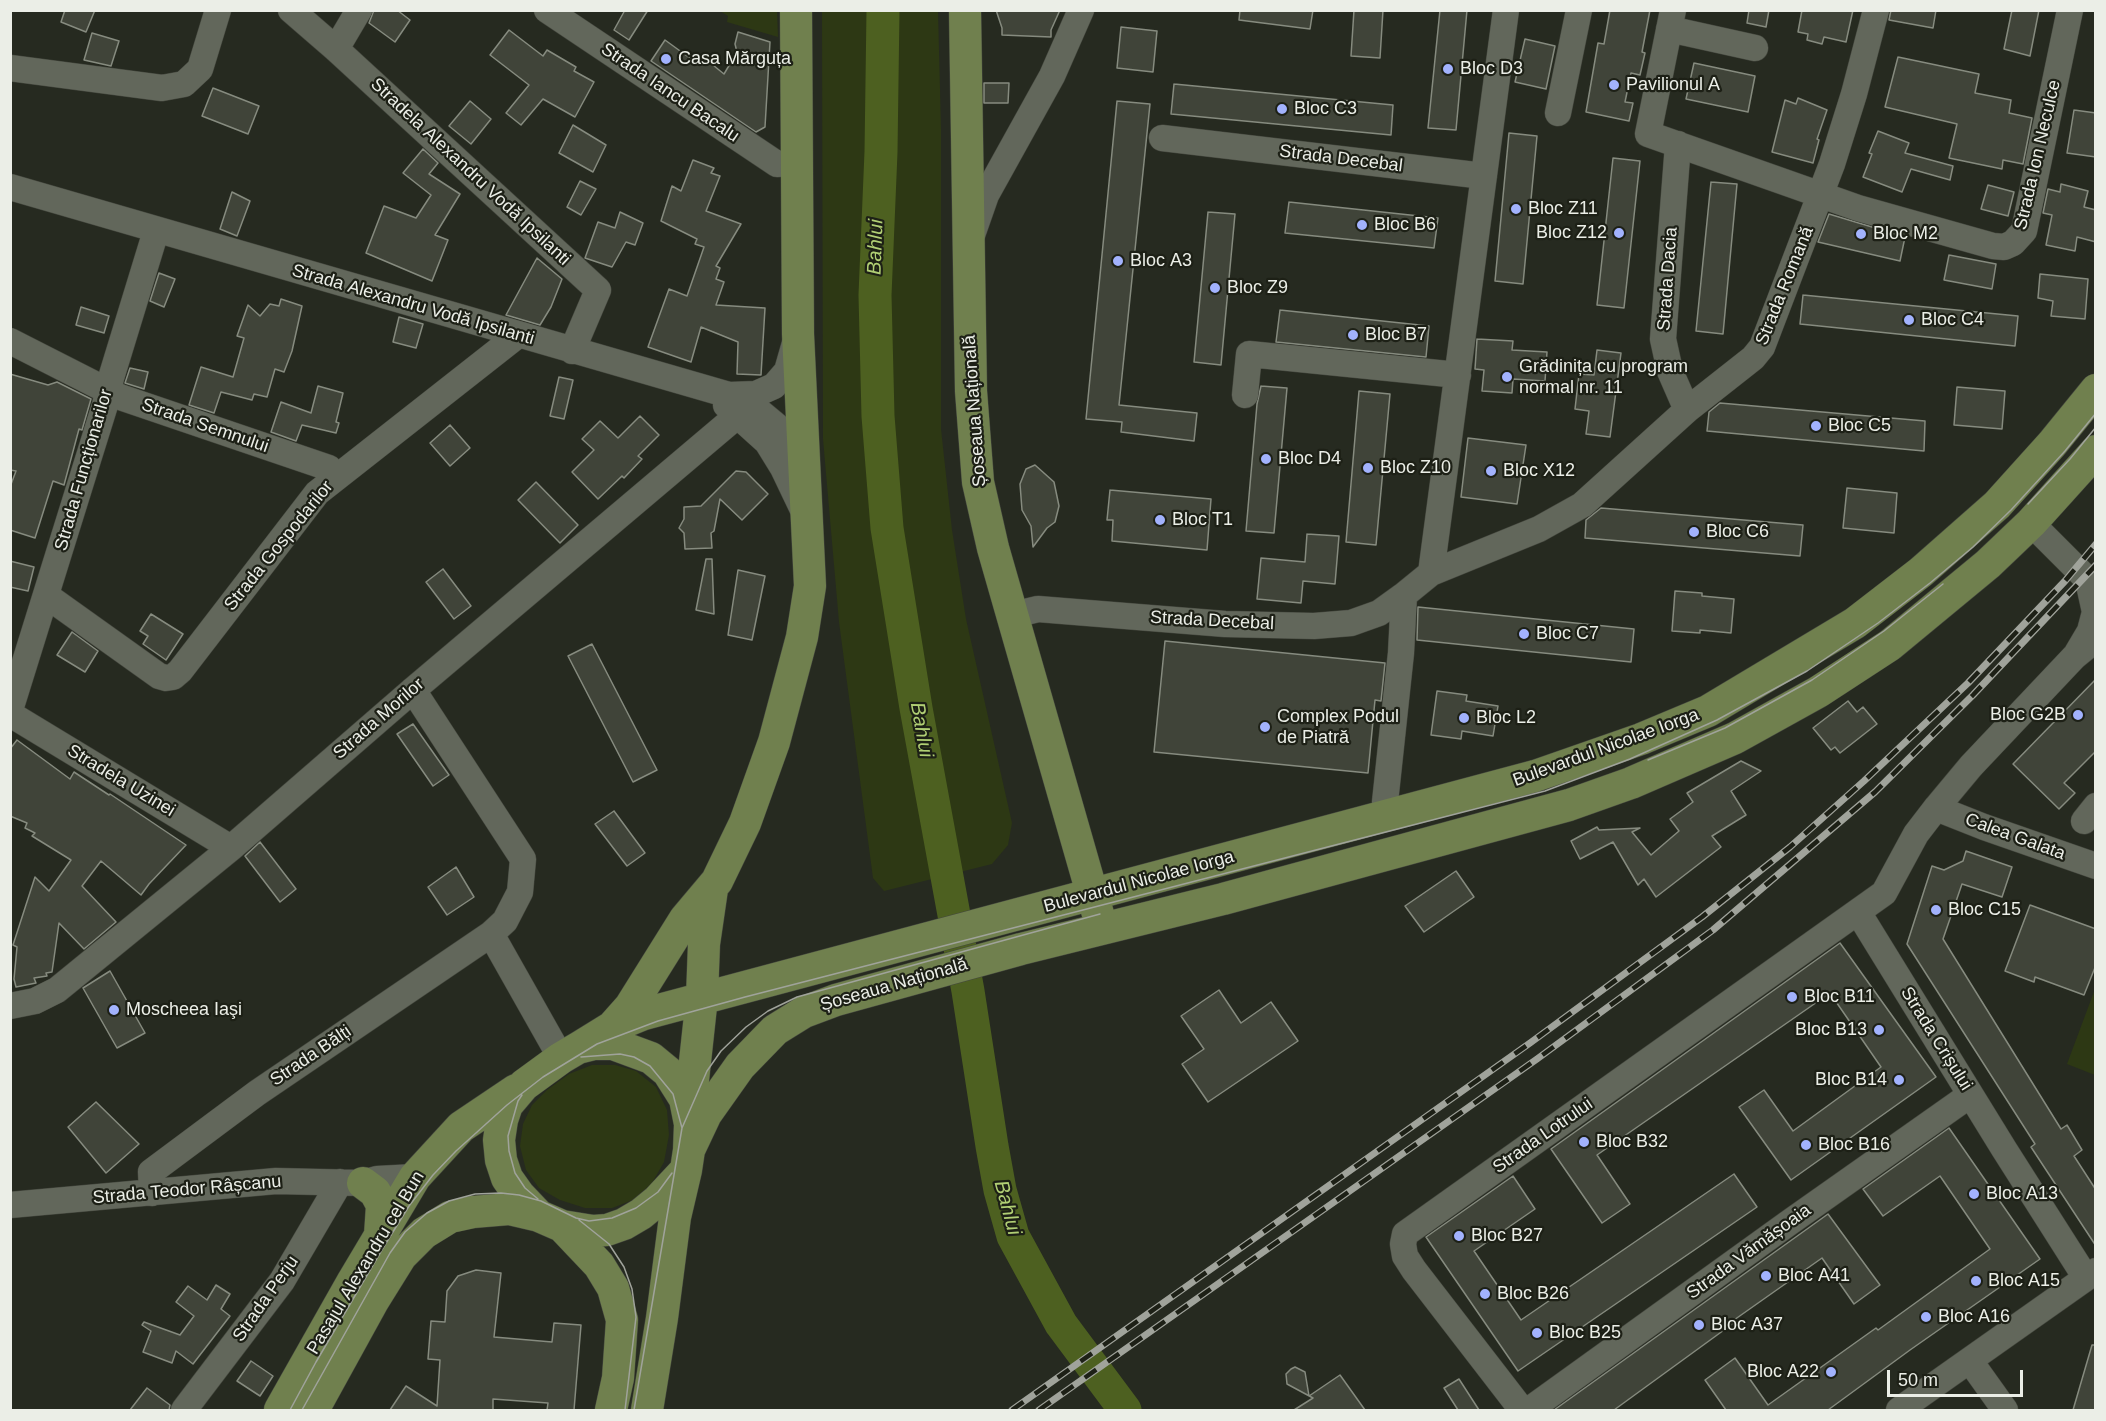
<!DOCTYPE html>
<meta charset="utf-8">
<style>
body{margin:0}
#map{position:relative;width:2106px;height:1421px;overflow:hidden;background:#262a20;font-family:Helvetica,sans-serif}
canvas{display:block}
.frame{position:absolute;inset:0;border:12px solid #ebeee7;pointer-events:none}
.scale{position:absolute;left:1887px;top:1370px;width:136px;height:27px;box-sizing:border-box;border:3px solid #ebeee7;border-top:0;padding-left:8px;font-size:18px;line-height:21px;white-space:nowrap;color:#ebeee7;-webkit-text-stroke:4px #1d2016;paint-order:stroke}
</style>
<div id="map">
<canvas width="2106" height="1421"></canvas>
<div class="frame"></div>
<div class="scale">50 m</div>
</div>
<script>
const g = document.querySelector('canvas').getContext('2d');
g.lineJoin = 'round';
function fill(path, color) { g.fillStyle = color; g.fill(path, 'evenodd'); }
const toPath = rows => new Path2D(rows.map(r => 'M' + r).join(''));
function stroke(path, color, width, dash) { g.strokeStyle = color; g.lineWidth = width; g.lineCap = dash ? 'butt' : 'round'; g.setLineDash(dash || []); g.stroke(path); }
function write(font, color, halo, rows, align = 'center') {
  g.font = font + ' Helvetica,sans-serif'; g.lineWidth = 4.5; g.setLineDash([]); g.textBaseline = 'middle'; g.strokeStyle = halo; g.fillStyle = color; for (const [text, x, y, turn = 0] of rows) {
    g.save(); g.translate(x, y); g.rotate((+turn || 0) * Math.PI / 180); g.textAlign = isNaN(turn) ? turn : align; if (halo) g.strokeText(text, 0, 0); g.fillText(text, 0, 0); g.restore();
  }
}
const green = toPath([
 [720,11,777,11,778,37,727,22,728,16],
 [822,11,938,11,941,129,941,429,952,530,966,619,1012,823,1008,845,992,864,884,891,873,878,839,622,823,439],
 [2095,989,2095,1075,2067,1064],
 [592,1065,615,1065,636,1071,656,1087,667,1110,669,1135,664,1162,652,1183,633,1200,612,1208,585,1208,560,1200,539,1188,526,1170,520,1146,523,1124,532,1105,547,1090,569,1074]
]);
const river = toPath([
 [883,10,881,152,875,295,878,416,887,528,916,708,968,991,992,1146,1000,1190,1013,1236,1061,1324,1125,1410]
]);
const building = toPath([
 [65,10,95,10,86,32,61,22,65,10],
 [374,10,397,10,410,20,395,42,369,23,374,10],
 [625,10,648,10,629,40,614,30,625,10],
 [996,10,1060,10,1051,30,1051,37,1002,35,1002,28,996,10],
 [1240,10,1313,10,1310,29,1239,20,1240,10],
 [1354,10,1383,10,1380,58,1351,56,1354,10],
 [1440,10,1467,10,1456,130,1428,128,1440,10],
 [1610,10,1650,10,1642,52,1645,53,1640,75,1631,73,1625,102,1633,103,1629,121,1586,112,1598,43,1604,44,1610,10],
 [1749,10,1769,10,1766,27,1747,23,1749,10],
 [1802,10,1853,10,1846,42,1824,37,1822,44,1807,40,1808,34,1798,32,1802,10],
 [1891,10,1936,10,1933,28,1889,20,1891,10],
 [2012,10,2039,10,2030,56,2004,49,2012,10],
 [1121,27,1157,31,1153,72,1117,68,1121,27],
 [509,30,543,56,547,50,576,67,574,71,594,82,575,117,543,99,521,125,506,113,529,85,490,55,509,30],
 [738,32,770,42,765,127,756,132,651,61,665,40,698,64,703,57,724,74,737,52,735,44,738,32],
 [92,33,119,41,111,66,84,60,92,33],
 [1525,39,1555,46,1546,89,1515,82,1525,39],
 [1898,57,1979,74,1975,93,2011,100,2009,113,2032,118,2023,164,2003,160,2002,169,1949,158,1957,124,1885,107,1898,57],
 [1694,63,1755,76,1748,112,1686,99,1694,63],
 [984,83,1009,83,1008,103,984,103,984,83],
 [1174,84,1393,105,1391,135,1171,114,1174,84],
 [213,88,259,106,248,134,202,116,213,88],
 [1798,98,1827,110,1817,139,1819,140,1813,163,1772,152,1785,100,1796,104,1798,98],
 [470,101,491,119,471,144,449,126,470,101],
 [1117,101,1150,104,1119,405,1197,413,1194,441,1121,432,1122,422,1086,419,1117,101],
 [2074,110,2096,113,2096,157,2067,153,2074,110],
 [573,125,606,145,593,172,559,153,573,125],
 [1878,131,1909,143,1905,153,1953,166,1950,180,1911,169,1902,192,1863,177,1872,154,1869,153,1878,131],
 [1509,133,1537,136,1523,284,1495,281,1509,133],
 [423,149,438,163,429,174,460,194,435,235,448,240,432,281,366,253,384,206,416,218,431,195,403,173,423,149],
 [1613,158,1640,161,1624,308,1597,305,1613,158],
 [693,160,714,168,711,173,720,176,706,211,741,224,716,266,720,268,716,279,724,282,716,305,765,308,761,375,737,374,738,342,701,327,691,362,648,347,669,289,687,296,704,247,695,244,697,239,661,221,672,186,681,191,693,160],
 [580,181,596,189,581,215,567,207,580,181],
 [1711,182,1737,184,1723,334,1696,331,1711,182],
 [2061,184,2088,191,2084,207,2096,210,2096,242,2077,237,2075,251,2046,245,2052,215,2043,213,2048,189,2060,192,2061,184],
 [1988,185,2014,192,2008,216,1981,209,1988,185],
 [232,192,250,201,237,236,220,229,232,192],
 [1289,202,1438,218,1434,248,1285,233,1289,202],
 [620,212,643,223,635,245,626,242,612,267,585,258,598,222,615,228,620,212],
 [1208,212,1235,214,1221,365,1194,362,1208,212],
 [1829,214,1905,237,1900,261,1818,242,1829,214],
 [1949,255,1996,264,1992,289,1944,280,1949,255],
 [537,258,562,279,551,307,540,325,506,315,537,258],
 [159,273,175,279,164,307,150,301,159,273],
 [2040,274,2088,279,2085,319,2051,316,2053,301,2038,298,2040,274],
 [1803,295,2018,316,2015,346,1800,324,1803,295],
 [281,299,302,306,292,351,284,372,275,369,267,397,254,394,252,400,221,392,214,413,189,405,201,367,233,377,244,338,237,336,248,305,260,316,270,304,279,306,281,299],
 [81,307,109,316,104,333,76,325,81,307],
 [1280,310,1429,326,1426,357,1276,342,1280,310],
 [399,317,423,324,416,348,393,342,399,317],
 [1477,339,1513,341,1512,350,1547,352,1545,381,1513,379,1512,393,1482,391,1484,370,1475,369,1477,339],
 [1597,350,1621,353,1610,437,1586,434,1589,411,1575,409,1579,374,1594,375,1597,350],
 [130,368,148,372,144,389,125,383,130,368],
 [10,374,48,385,57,382,91,399,82,430,79,429,64,485,53,481,35,538,10,530,10,487,16,471,10,470,10,374],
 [559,377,573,380,564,419,550,416,559,377],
 [318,386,343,393,336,422,339,423,336,433,302,425,296,441,271,432,281,402,311,413,318,386],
 [1261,386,1287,388,1274,533,1246,531,1257,404,1261,386],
 [1957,387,2005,391,2002,429,1954,425,1957,387],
 [1359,391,1390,394,1376,545,1346,542,1359,391],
 [1720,403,1925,421,1924,451,1707,431,1709,412,1720,403],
 [640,416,659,435,638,456,642,459,624,478,622,476,598,499,572,472,594,450,582,439,600,421,618,438,640,416],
 [450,425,470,448,450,466,430,443,450,425],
 [1468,438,1526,445,1517,504,1461,497,1468,438],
 [1035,465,1054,482,1059,506,1055,522,1047,528,1033,547,1031,526,1022,510,1020,484,1026,469,1035,465],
 [736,471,746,472,768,494,742,520,720,499,714,531,711,533,712,548,685,549,684,533,679,528,684,519,684,507,701,506,736,471],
 [536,482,578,525,560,543,518,500,536,482],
 [1847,488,1897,493,1894,533,1843,528,1847,488],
 [1110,490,1211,499,1207,550,1112,541,1113,520,1107,520,1110,490],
 [1601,508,1803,525,1800,556,1585,538,1586,520,1601,508],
 [1307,534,1339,536,1335,584,1303,581,1301,603,1257,599,1261,558,1305,562,1307,534],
 [706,559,712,559,714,614,696,610,706,559],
 [10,561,34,567,28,591,10,587,10,561],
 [443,569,471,606,454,619,426,582,443,569],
 [738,570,765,576,752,640,728,635,738,570],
 [1675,591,1702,593,1702,596,1734,599,1731,633,1700,630,1700,633,1672,631,1675,591],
 [1418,607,1634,629,1631,662,1417,640,1418,607],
 [151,614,183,634,166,660,143,644,148,636,140,631,151,614],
 [72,632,98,651,85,672,57,655,72,632],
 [1165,641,1385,663,1381,701,1375,700,1368,773,1154,752,1165,641],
 [592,644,657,770,633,782,568,656,592,644],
 [2096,679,2096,751,2064,783,2075,793,2059,809,2013,764,2096,679],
 [1437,691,1467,695,1466,701,1498,706,1493,736,1462,731,1461,739,1431,735,1437,691],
 [1848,701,1857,712,1863,707,1877,724,1840,753,1835,747,1831,750,1813,728,1848,701],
 [413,724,449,775,433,786,397,734,413,724],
 [17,740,70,779,74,772,109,795,110,794,186,845,149,884,141,895,101,861,82,886,116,922,84,949,59,923,52,972,46,973,47,976,34,978,36,983,16,987,14,979,17,947,13,945,35,877,49,891,71,860,32,836,35,833,25,828,27,823,10,816,10,749,17,740],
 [1741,761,1761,771,1731,791,1746,815,1712,836,1721,847,1656,897,1644,879,1638,885,1613,842,1580,859,1571,841,1597,827,1599,830,1640,828,1632,832,1651,855,1679,831,1670,819,1693,802,1687,793,1741,761],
 [614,811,645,853,627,866,595,824,614,811],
 [260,842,296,889,280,902,245,856,260,842],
 [1966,851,2012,867,2002,897,1962,884,1943,939,2061,1129,2067,1125,2082,1150,2074,1156,2096,1190,2096,1246,2031,1147,2035,1144,1907,944,1932,866,1944,870,1963,861,1966,851],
 [456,867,474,897,447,915,428,887,456,867],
 [1456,871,1474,897,1424,932,1405,906,1456,871],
 [2030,905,2096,929,2096,965,2084,995,2035,977,2034,982,2005,971,2030,905],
 [1840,943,1936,1077,1791,1180,1739,1107,1764,1090,1793,1131,1881,1067,1830,993,1597,1155,1630,1204,1602,1223,1551,1149,1840,943],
 [110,971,145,1033,117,1048,83,988,110,971],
 [1219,990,1241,1023,1271,1002,1298,1041,1208,1102,1182,1064,1204,1049,1181,1016,1219,990],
 [96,1102,139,1144,106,1173,68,1127,96,1102],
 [1949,1128,2040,1259,1910,1350,1828,1410,1726,1410,1705,1380,1735,1358,1768,1405,1876,1328,1878,1330,1990,1249,1940,1176,1883,1216,1863,1189,1949,1128],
 [1734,1174,1757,1207,1518,1371,1426,1237,1513,1176,1535,1209,1474,1251,1521,1320,1734,1174],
 [1828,1214,1880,1285,1854,1304,1822,1258,1734,1320,1735,1322,1614,1410,1554,1410,1828,1214],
 [476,1270,501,1273,494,1337,552,1342,554,1323,581,1325,574,1410,547,1410,548,1403,493,1399,493,1410,390,1410,406,1386,437,1406,440,1360,428,1359,431,1321,445,1322,447,1291,458,1276,476,1270],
 [216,1285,230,1294,221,1309,230,1316,193,1364,176,1351,172,1363,143,1352,151,1331,142,1325,144,1322,180,1335,194,1316,176,1302,188,1286,207,1300,216,1285],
 [2092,1345,2096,1345,2096,1410,2073,1410,2092,1345],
 [251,1361,273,1376,260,1396,237,1381,251,1361],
 [1295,1367,1305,1372,1309,1396,1340,1375,1365,1410,1294,1410,1313,1398,1287,1384,1286,1374,1291,1369,1295,1367],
 [1459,1379,1479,1410,1458,1410,1444,1388,1459,1379],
 [147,1388,170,1405,169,1410,130,1410,147,1388]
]);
const minor = toPath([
 [291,10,336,49,598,290,572,351],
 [547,10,777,164,796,163],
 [1673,10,1648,134,1858,208,1993,246,2004,247,2013,243,2024,231,2070,10],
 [1669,29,1755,48],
 [336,49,359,10],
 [10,68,162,88,184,84,200,69,218,10],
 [1558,113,1579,10],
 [1162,138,1484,176],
 [1678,144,1663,339,1670,371,1687,410],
 [10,187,729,395,749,403,802,447],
 [972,235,986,195,1052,76,1081,10],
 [10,341,120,397,329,468,335,477],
 [729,395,756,394,774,386,787,371,795,343],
 [1245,395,1249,354,1458,375],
 [726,405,767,442,783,468,804,512],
 [2031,523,2088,580,2095,612,2090,631,2077,653],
 [1431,573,1506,10],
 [47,596,159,676,166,678,173,677,180,671,317,493,518,335],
 [1013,615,1038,609,1225,624,1314,626,1351,623,1379,613,1404,595,1431,573,1539,529,1582,505,1687,410,1753,358,1762,347,1832,164,1854,94,1876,10],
 [413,690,523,859,520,892,505,921,491,934,561,1058],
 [10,710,105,405,111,378,156,231],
 [10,714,231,848],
 [1936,808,1984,827,2096,866],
 [1389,816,1385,802,1401,653,1404,595],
 [2084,821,2096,806],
 [1858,912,2004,1149,2086,1278],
 [10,1006,35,1001,57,990,231,848,413,690,738,415],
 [152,1193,151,1172,257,1093,491,934],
 [10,1205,276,1181,363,1183,377,1179,415,1177],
 [1970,1361,2005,1410],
 [184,1410,282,1281,340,1182],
 [1522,1410,1414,1270,1405,1256,1403,1244,1405,1234,1884,893,1916,834,1936,808,1971,766,2074,657,2096,639],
 [1529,1410,1790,1222,1970,1095],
 [1899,1410,2096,1271]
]);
const major = toPath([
 [965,10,971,391,978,482,993,548,1098,914],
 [614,1025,630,1007,685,919,717,881,745,823,774,742,802,637,810,586,798,334,796,10],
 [578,1048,612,1027,644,1014,1535,776,1641,739,1708,711,1855,623,1921,572,1997,505,2052,444,2096,390],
 [685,1099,693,1080,702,997,704,944,712,889],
 [689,1150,706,1114,740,1066,775,1030,804,1012,836,1000,1021,949,1223,899,1569,805,1631,783,1735,738,1818,692,1890,645,1988,564,2031,523,2096,451],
 [363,1183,375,1192,382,1205,380,1235],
 [562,1226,599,1265,613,1288,622,1320,618,1378,611,1410],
 [280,1410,353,1281,415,1177,461,1127,516,1090],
 [313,1410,373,1301,401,1256,424,1233,450,1217,473,1212,509,1209,539,1216],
 [647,1410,662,1318,675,1217,686,1170,689,1150,690,1124,685,1099,668,1072,651,1058,613,1044,594,1044,578,1048,561,1058,524,1085,507,1105,502,1120,499,1140,501,1160,507,1178,519,1195,539,1216,562,1226,593,1231,607,1230,624,1224,641,1214,658,1200,686,1170]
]);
const tram = toPath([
 [2028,504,2070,459,2096,427],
 [1648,760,1725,728,1812,680,1884,631,1943,584],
 [581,1057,620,1054,634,1057,650,1066,673,1094,682,1128],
 [522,1095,518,1101,508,1136,509,1151,515,1173,525,1188,538,1199],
 [579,1220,609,1244,624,1267,632,1289,636,1317,625,1410],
 [290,1410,316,1362,383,1248,409,1206,433,1175,456,1151,507,1105,543,1077,597,1044,658,1021,745,997,1545,791,1630,759,1717,720,1807,671,1878,623,1930,583,1973,547,2011,510,2065,451,2096,413],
 [302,1410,390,1253,405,1232,427,1213,449,1201,475,1194,501,1193,519,1195,541,1201,576,1218,589,1221,612,1218,636,1208,658,1192,672,1173],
 [634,1410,682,1128,707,1071,721,1051,746,1027,768,1011,797,997,1100,914]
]);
const rail = toPath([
 [1012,1410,1530,1043,1702,917,1790,847,1864,781,1968,683,2065,581,2096,544],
 [1039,1410,1537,1059,1713,930,1875,792,1973,695,2096,565]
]);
const markers = [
 [666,59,6,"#a2b2fd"],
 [1448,69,6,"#a2b2fd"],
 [1614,85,6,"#a2b2fd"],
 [1282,109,6,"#a2b2fd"],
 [1516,209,6,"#a2b2fd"],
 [1362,225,6,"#a2b2fd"],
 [1619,233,6,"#a2b2fd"],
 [1861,234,6,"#a2b2fd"],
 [1118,261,6,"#a2b2fd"],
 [1215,288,6,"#a2b2fd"],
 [1909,320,6,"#a2b2fd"],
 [1353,335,6,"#a2b2fd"],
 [1507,377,6,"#a2b2fd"],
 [1816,426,6,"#a2b2fd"],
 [1266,459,6,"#a2b2fd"],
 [1368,468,6,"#a2b2fd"],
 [1491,471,6,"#a2b2fd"],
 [1160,520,6,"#a2b2fd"],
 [1694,532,6,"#a2b2fd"],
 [1524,634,6,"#a2b2fd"],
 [2078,715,6,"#a2b2fd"],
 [1464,718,6,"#a2b2fd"],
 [1265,727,6,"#a2b2fd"],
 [1936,910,6,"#a2b2fd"],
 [1792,997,6,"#a2b2fd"],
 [114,1010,6,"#a2b2fd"],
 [1879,1030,6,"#a2b2fd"],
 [1899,1080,6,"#a2b2fd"],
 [1584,1142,6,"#a2b2fd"],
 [1806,1145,6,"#a2b2fd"],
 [1974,1194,6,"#a2b2fd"],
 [1459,1236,6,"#a2b2fd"],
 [1766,1276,6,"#a2b2fd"],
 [1976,1281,6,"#a2b2fd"],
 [1485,1294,6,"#a2b2fd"],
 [1926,1317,6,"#a2b2fd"],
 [1699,1325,6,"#a2b2fd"],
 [1537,1333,6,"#a2b2fd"],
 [1831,1372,6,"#a2b2fd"]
];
const poiNames = [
 ["Casa Mărguța",678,59],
 ["Bloc D3",1460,69],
 ["Pavilionul A",1626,85],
 ["Bloc C3",1294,109],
 ["Bloc Z11",1528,209],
 ["Bloc B6",1374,225],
 ["Bloc Z12",1607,233,"right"],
 ["Bloc M2",1873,234],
 ["Bloc A3",1130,261],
 ["Bloc Z9",1227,288],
 ["Bloc C4",1921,320],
 ["Bloc B7",1365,335],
 ["Grădinița cu program",1519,367],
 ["normal nr. 11",1519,388],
 ["Bloc C5",1828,426],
 ["Bloc D4",1278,459],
 ["Bloc Z10",1380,468],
 ["Bloc X12",1503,471],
 ["Bloc T1",1172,520],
 ["Bloc C6",1706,532],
 ["Bloc C7",1536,634],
 ["Bloc G2B",2066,715,"right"],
 ["Complex Podul",1277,717],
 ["de Piatră",1277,738],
 ["Bloc L2",1476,718],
 ["Bloc C15",1948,910],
 ["Bloc B11",1804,997],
 ["Moscheea Iaşi",126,1010],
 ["Bloc B13",1867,1030,"right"],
 ["Bloc B14",1887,1080,"right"],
 ["Bloc B32",1596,1142],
 ["Bloc B16",1818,1145],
 ["Bloc A13",1986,1194],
 ["Bloc B27",1471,1236],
 ["Bloc A41",1778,1276],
 ["Bloc A15",1988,1281],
 ["Bloc B26",1497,1294],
 ["Bloc A16",1938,1317],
 ["Bloc A37",1711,1325],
 ["Bloc B25",1549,1333],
 ["Bloc A22",1819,1372,"right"]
];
const streetNames = [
 ["Strada Iancu Bacalu",670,93,34],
 ["Strada Ion Neculce",2038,155,-77],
 ["Strada Decebal",1341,159,7],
 ["Stradela Alexandru Vodă Ipsilanti",470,172,43],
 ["Strada Dacia",1668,279,-86],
 ["Strada Romană",1785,286,-68],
 ["Strada Alexandru Vodă Ipsilanti",413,305,16],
 ["Șoseaua Națională",975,411,-94],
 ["Strada Semnului",205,426,19],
 ["Strada Funcționarilor",84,470,-74],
 ["Strada Gospodarilor",279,546,-51],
 ["Strada Decebal",1212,621,3],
 ["Strada Morilor",379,719,-41],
 ["Bulevardul Nicolae Iorga",1606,748,-20],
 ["Stradela Uzinei",121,781,31],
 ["Calea Galata",2015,837,20],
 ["Bulevardul Nicolae Iorga",1139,882,-15],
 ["Șoseaua Națională",894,985,-16],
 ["Strada Crișului",1936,1039,58],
 ["Strada Bălți",311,1056,-34],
 ["Strada Lotrului",1543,1136,-35],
 ["Strada Teodor Râșcanu",187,1190,-5],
 ["Strada Vămășoaia",1749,1252,-36],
 ["Pasajul Alexandru cel Bun",366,1263,-59],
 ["Strada Perju",266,1299,-55]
];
const waterNames = [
 ["Bahlui",876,247,-88],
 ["Bahlui",921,730,80],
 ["Bahlui",1007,1208,75]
];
fill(green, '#2d3814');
stroke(river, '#4d6020', 33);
fill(building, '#404439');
stroke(building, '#868b7f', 1.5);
stroke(minor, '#44473e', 27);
stroke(major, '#44473e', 33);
stroke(minor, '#62675b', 26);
stroke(major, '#70804e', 32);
stroke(tram, '#a0a39b', 1.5);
stroke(rail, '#a0a39b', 7);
stroke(rail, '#1d2016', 4.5, [14]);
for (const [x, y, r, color] of markers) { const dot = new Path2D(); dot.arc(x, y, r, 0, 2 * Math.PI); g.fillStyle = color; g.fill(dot); stroke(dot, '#1d2016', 2); }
write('18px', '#ebeee7', '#1d2016', poiNames, 'left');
write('18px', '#ebeee7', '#1d2016', streetNames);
write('italic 20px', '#b1cf74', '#1d2016', waterNames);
</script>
